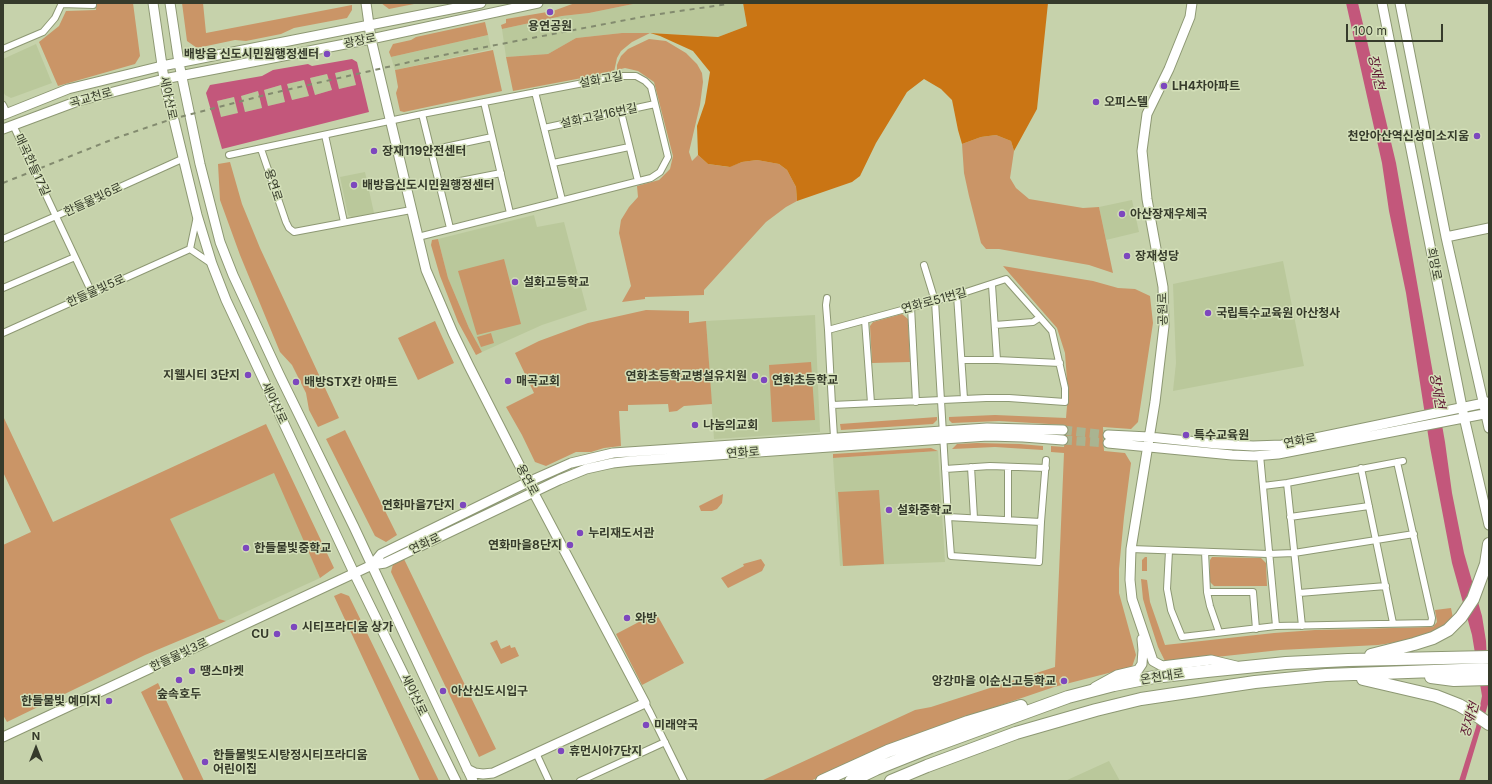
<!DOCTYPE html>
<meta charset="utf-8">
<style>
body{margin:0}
#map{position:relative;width:1492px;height:784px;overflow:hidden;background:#c6d2ab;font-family:Inter,sans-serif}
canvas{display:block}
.frame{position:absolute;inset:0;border:4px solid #363b2b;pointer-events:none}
.north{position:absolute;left:16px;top:728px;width:40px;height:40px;-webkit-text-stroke:3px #d3dfb8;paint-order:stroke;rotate:0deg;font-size:11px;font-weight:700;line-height:16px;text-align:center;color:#363b2b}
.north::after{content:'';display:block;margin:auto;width:14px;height:18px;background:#363b2b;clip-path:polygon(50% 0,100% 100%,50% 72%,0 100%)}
.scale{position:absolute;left:1346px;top:24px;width:97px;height:18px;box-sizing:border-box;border:2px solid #363b2b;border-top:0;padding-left:5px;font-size:12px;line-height:14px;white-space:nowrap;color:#363b2b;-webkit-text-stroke:3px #d3dfb8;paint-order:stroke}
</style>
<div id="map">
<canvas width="1492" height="784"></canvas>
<div class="frame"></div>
<div class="north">N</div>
<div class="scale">100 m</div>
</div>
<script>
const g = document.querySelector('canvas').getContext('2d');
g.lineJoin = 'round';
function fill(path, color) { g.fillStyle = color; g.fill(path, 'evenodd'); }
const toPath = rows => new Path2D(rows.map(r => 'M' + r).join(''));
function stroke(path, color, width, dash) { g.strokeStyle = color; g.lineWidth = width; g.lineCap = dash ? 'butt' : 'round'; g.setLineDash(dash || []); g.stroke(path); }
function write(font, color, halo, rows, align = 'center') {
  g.font = font + ' Inter,"Noto Sans KR",sans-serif'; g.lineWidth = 3; g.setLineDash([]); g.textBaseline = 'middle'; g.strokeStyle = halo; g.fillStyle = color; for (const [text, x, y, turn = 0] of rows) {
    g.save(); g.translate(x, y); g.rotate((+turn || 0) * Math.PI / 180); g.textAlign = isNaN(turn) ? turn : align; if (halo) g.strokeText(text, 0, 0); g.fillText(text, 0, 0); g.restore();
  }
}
const built = toPath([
 [638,3,743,3,747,26,718,37,650,33,622,33,576,38,548,54,506,57,502,29,562,16,589,13],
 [488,35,491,49,395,70,391,57],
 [36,44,52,83,11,98,5,95,3,91,3,59],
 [352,69,356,85,339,89,335,73],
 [327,74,332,90,315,95,310,78],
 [304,80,309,96,292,100,287,84],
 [281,85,286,102,268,106,264,90],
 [258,91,262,108,245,112,241,96],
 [234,97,239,113,221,118,217,101],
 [365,172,374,213,353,218,348,215,340,177],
 [1132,200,1139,232,1106,240,1099,207],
 [534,215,537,227,564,222,587,310,542,325,482,352,469,328,448,278,438,239],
 [1283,261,1304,366,1173,391,1176,363,1173,284],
 [815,315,820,432,714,439,706,321],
 [938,451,945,562,840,566,833,458],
 [275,472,320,578,226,621,219,619,169,519],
 [1109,761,1120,781,1065,781]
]);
const green = toPath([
 [96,3,133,3,140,56,135,64,58,86,39,42,59,26,66,11,96,10],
 [182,3,203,3,206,33,352,5,352,10,347,18,294,28,281,34,246,41,235,40,197,48,187,41],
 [381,3,419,3,389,9],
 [575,3,638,3,589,13,562,16,502,29,501,25,506,23,506,19,553,11],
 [485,22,488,35,391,57,389,52,393,44,411,40,416,37],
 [622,33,650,33,632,42,621,51,617,58,614,72,513,91,506,57,548,54,576,38],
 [649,39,666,41,686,53,697,64,702,73,703,82,700,105,689,152,692,161,698,155,708,164,729,167,742,162,757,160,779,164,787,170,796,187,797,201,786,207,766,222,704,290,704,295,645,297,645,299,622,302,631,286,619,233,621,220,629,207,638,197,637,186,659,180,670,169,673,156,654,82,638,71,625,68,617,70,617,65,621,56,628,49],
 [493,50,502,91,404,112,400,111,396,93,398,87,395,70],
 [996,135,1011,141,1014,151,1010,178,1016,188,1029,199,1083,208,1099,207,1113,273,1089,265,999,249,986,249,981,243,969,196,964,173,962,144,981,137],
 [230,162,242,204,260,248,339,418,318,427,309,410,306,393,292,365,280,352,240,255,220,200,218,164],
 [438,239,448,278,469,328,482,352,476,355,458,322,440,276,431,245,432,240],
 [504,259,521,324,477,335,458,271],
 [1003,266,1093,281,1118,288,1135,289,1150,296,1153,323,1138,422,1131,429,1103,427,1104,451,1125,453,1131,463,1124,517,1119,569,1119,593,1136,655,1132,667,1054,687,957,720,810,781,761,781,915,710,931,707,1055,667,1064,453,1051,452,1051,446,1064,447,1066,425,999,421,952,423,949,420,949,417,995,415,1066,418,1068,394,1065,353,1057,328],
 [646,310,689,311,689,323,706,321,712,404,684,406,677,411,669,412,668,404,628,405,628,411,619,411,621,446,604,448,591,452,576,452,546,466,535,462,522,435,506,407,534,393,515,353,539,341,588,323],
 [902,314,908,319,910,362,872,363,870,326,873,322],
 [435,321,454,363,418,380,398,338],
 [491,333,494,343,481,347,477,337],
 [811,362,815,420,772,422,769,365],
 [3,416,53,522,266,424,334,568,320,578,274,473,170,519,219,619,226,621,145,655,7,722,3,715,3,545,31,532,3,472],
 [937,417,937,420,933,424,841,430,840,424],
 [345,430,397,535,386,542,375,536,326,439],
 [977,443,1020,444,1043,446,1043,450,995,447,952,449,957,444],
 [931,448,938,451,833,458,833,454],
 [879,490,884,564,843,566,838,492],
 [723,494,722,503,717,509,712,511,701,511,699,506],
 [1145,557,1147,557,1147,571,1142,571,1142,560],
 [1212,557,1261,558,1266,563,1267,586,1214,586,1210,582,1210,560],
 [404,559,496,749,479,757,391,572,393,564],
 [761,559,765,565,762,571,728,588,721,578,744,566,743,564],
 [1141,579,1147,580,1150,602,1165,645,1274,633,1315,630,1433,627,1437,622,1435,610,1451,608,1453,618,1448,624,1431,634,1405,641,1378,645,1280,650,1216,657,1207,656,1165,661,1158,647,1148,616,1143,599],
 [341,593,349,596,439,781,420,781,334,596],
 [656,613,684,663,642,685,616,634],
 [497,640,501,649,510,645,511,648,515,647,519,656,501,664,490,643],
 [158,683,204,781,184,781,141,692]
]);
const forest = toPath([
 [743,3,1048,3,1037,109,1014,151,1011,141,996,135,981,137,962,144,958,130,952,100,941,89,924,79,907,92,876,143,860,176,852,182,797,201,796,187,787,170,779,164,757,160,742,162,730,167,708,164,698,155,697,126,705,103,710,72,693,51,660,36,650,33,718,37,747,26]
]);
const water = toPath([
 [1346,3,1358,3,1396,163,1445,442,1452,493,1464,553,1482,616,1486,641,1489,701,1465,781,1459,781,1476,727,1482,696,1472,635,1452,563,1430,447,1406,293,1389,211,1382,163],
 [352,59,357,62,369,112,222,149,206,93,210,85,262,76,273,70,308,64,312,66],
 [352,69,356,85,339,89,335,73],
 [327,74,332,90,315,95,310,78],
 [304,80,309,96,292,100,287,84],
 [281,85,285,102,268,106,264,90],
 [258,91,262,108,245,112,241,96],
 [234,97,238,113,221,117,217,101]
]);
const secondaryTunnel = toPath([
 [1063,430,1108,435],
 [1063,440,1108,443]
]);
const street = toPath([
 [62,4,93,5,93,3],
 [3,49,43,32,55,18,62,3],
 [535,92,562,200],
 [484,102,510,213],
 [3,105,7,113],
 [621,112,638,181],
 [422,114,450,228],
 [13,125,92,293],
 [544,128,655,104],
 [325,135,344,222],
 [261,149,286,222,289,228,294,232,411,210],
 [431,150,492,137],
 [229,155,422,114,620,76,636,76,645,81,651,87,668,157,660,172,651,178,418,237],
 [553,163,629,147],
 [440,185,501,173],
 [3,239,56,216,182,159],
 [190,249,197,216],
 [190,249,212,264],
 [924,265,935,301,948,517,1041,522,1046,460],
 [992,285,997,360],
 [3,288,75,257],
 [957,295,964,399],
 [827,298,826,305,828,330],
 [911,307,916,402],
 [865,320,871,403],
 [995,325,1033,322,1039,318],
 [3,333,190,249],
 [962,360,997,360,1060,363],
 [832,405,986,398,1009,398,1065,402,1065,388,1052,331,1006,279,957,295,828,330,832,405,834,437],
 [1260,455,1276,626],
 [971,467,974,518],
 [1008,467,1008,520],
 [1361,468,1393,623],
 [945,469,990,466,1046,468],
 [1287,483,1302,626],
 [1263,486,1287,483,1403,461],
 [948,517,951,556,1039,562,1041,522],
 [1290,517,1369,506],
 [1131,549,1268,554,1294,553,1414,534],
 [1169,551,1167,589,1171,610,1182,637,1276,626,1431,623,1432,618,1397,462],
 [1205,552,1207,592,1210,606,1219,632],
 [1207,592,1253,592,1256,629],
 [1299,593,1386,586],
 [645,703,650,712,684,781],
 [536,753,549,781],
 [580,781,665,742]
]);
const secondary = toPath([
 [153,3,164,79,197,215,212,264,226,300,354,573,456,781],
 [170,3,179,63,200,164,220,242,233,275,279,374,354,527,473,781],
 [366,3,371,39,426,270,453,333,469,366,528,482,645,703,493,773,483,774,475,773,467,769],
 [1192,3,1190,17,1169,69,1147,114,1142,151,1147,199,1163,287,1164,326,1155,402,1131,549,1130,580,1132,599,1153,661,1162,666,1211,660,1236,666],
 [1382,3,1464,417,1489,525],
 [1400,3,1446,237,1489,428],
 [3,115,68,89,162,66,481,3],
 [3,129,78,101,164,79,371,39,538,3],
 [1446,237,1489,228],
 [1108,435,1149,437,1217,444,1253,446,1282,445,1489,402],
 [1108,443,1232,455,1254,456,1278,454,1489,413],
 [372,565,381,554,528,482,571,463,613,453,987,428,1063,430],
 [1095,687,1117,675,1138,670,1142,664,1143,650,1142,639],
 [3,737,372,565,385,563,559,480,586,469,613,463,631,461,943,439,988,436,1023,437,1063,440]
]);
const highway = toPath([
 [1371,655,1414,644,1433,638,1448,630,1461,617,1473,599,1486,564,1489,544],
 [1431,677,1454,680,1489,679],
 [1363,679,1436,696,1459,705,1476,715,1489,724],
 [822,781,888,751,968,722,1021,706],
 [851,781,876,769,931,747,1068,697,1114,685,1154,677,1207,671,1286,663,1348,660,1489,657],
 [891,781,927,766,1016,733,1096,710,1141,699,1255,682,1326,675,1489,669]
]);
const rail = toPath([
 [3,183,116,138,172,119,273,93,423,59,579,29,647,16,727,4]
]);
const markers = [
 [550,12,4,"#7d47be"],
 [327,54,4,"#7d47be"],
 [1164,86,4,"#7d47be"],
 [1096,102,4,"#7d47be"],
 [1477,136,4,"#7d47be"],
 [374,151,4,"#7d47be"],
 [354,185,4,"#7d47be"],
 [1122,214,4,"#7d47be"],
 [1127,256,4,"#7d47be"],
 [515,282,4,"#7d47be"],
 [1208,313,4,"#7d47be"],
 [248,375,4,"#7d47be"],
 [755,376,4,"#7d47be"],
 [764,380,4,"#7d47be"],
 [508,381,4,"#7d47be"],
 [296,382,4,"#7d47be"],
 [695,425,4,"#7d47be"],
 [1186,435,4,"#7d47be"],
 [463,505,4,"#7d47be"],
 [889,510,4,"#7d47be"],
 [580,533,4,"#7d47be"],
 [570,545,4,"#7d47be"],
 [246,548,4,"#7d47be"],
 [627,618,4,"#7d47be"],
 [294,627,4,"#7d47be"],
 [277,634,4,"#7d47be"],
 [192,671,4,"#7d47be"],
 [179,680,4,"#7d47be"],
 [1064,681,4,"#7d47be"],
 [443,691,4,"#7d47be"],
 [109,701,4,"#7d47be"],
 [646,725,4,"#7d47be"],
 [561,751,4,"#7d47be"],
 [205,762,4,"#7d47be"]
];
const poiNames = [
 ["용연공원",550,26,"center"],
 ["배방읍 신도시민원행정센터",319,54,"right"],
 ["LH4차아파트",1172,86],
 ["오피스텔",1104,102],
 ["천안아산역신성미소지움",1469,136,"right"],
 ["장재119안전센터",382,151],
 ["배방읍신도시민원행정센터",362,185],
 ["아산장재우체국",1130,214],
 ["장재성당",1135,256],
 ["설화고등학교",523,282],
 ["국립특수교육원 아산청사",1216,313],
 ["지웰시티 3단지",240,375,"right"],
 ["연화초등학교병설유치원",747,376,"right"],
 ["연화초등학교",772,380],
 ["매곡교회",516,381],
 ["배방STX칸 아파트",304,382],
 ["나눔의교회",703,425],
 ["특수교육원",1194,435],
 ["연화마을7단지",455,505,"right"],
 ["설화중학교",897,510],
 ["누리재도서관",588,533],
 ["연화마을8단지",562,545,"right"],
 ["한들물빛중학교",254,548],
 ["와방",635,618],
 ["시티프라디움 상가",302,627],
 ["CU",269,634,"right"],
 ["땡스마켓",200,671],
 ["앙강마을 이순신고등학교",1056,681,"right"],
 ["아산신도시입구",451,691],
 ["숲속호두",179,694,"center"],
 ["한들물빛 예미지",101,701,"right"],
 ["미래약국",654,725],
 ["휴먼시아7단지",569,751],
 ["한들물빛도시탕정시티프라디움",213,755],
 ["어린이집",213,769]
];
const streetNames = [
 ["광장로",360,41,-11],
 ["설화고길",601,80,-10],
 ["곡교천로",91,98,-16],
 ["새아산로",168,98,78],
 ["설화고길16번길",599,116,-12],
 ["매곡한들17길",32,165,65],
 ["용연로",273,185,72],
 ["한들물빛6로",93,200,-25],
 ["희망로",1434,264,79],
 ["한들물빛5로",96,291,-24],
 ["연화로51번길",934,301,-15],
 ["공원로",1163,309,-91],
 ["새아산로",274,403,65],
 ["연화로",1300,441,-11],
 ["연화로",743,453,-4],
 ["용연로",527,480,62],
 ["연화로",425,544,-25],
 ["한들물빛3로",179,655,-25],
 ["온천대로",1162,677,-9],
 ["새아산로",414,695,64]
];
const waterNames = [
 ["장재천",1376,72,77],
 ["장재천",1437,391,80],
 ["장재천",1470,720,-74]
];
fill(built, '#bac89b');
fill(green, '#ca9567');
fill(forest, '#ca7514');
fill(water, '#c3577b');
stroke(secondaryTunnel, '#a9b491', 9, [9, 4.5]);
stroke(street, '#8d9873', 8);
stroke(secondary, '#8d9873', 11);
stroke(highway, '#8d9873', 14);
stroke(street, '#fff', 6);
stroke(secondary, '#fff', 9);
stroke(highway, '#fff', 12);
stroke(rail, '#838b6f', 2, [5, 5]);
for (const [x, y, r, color] of markers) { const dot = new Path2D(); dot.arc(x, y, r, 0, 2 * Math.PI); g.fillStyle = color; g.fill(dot); stroke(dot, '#d3dfb8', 1.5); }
write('bold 12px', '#363b2b', '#d3dfb8', poiNames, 'left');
write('12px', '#363b2b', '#d3dfb8', streetNames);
write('italic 13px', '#5b1430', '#d3dfb8', waterNames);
</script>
